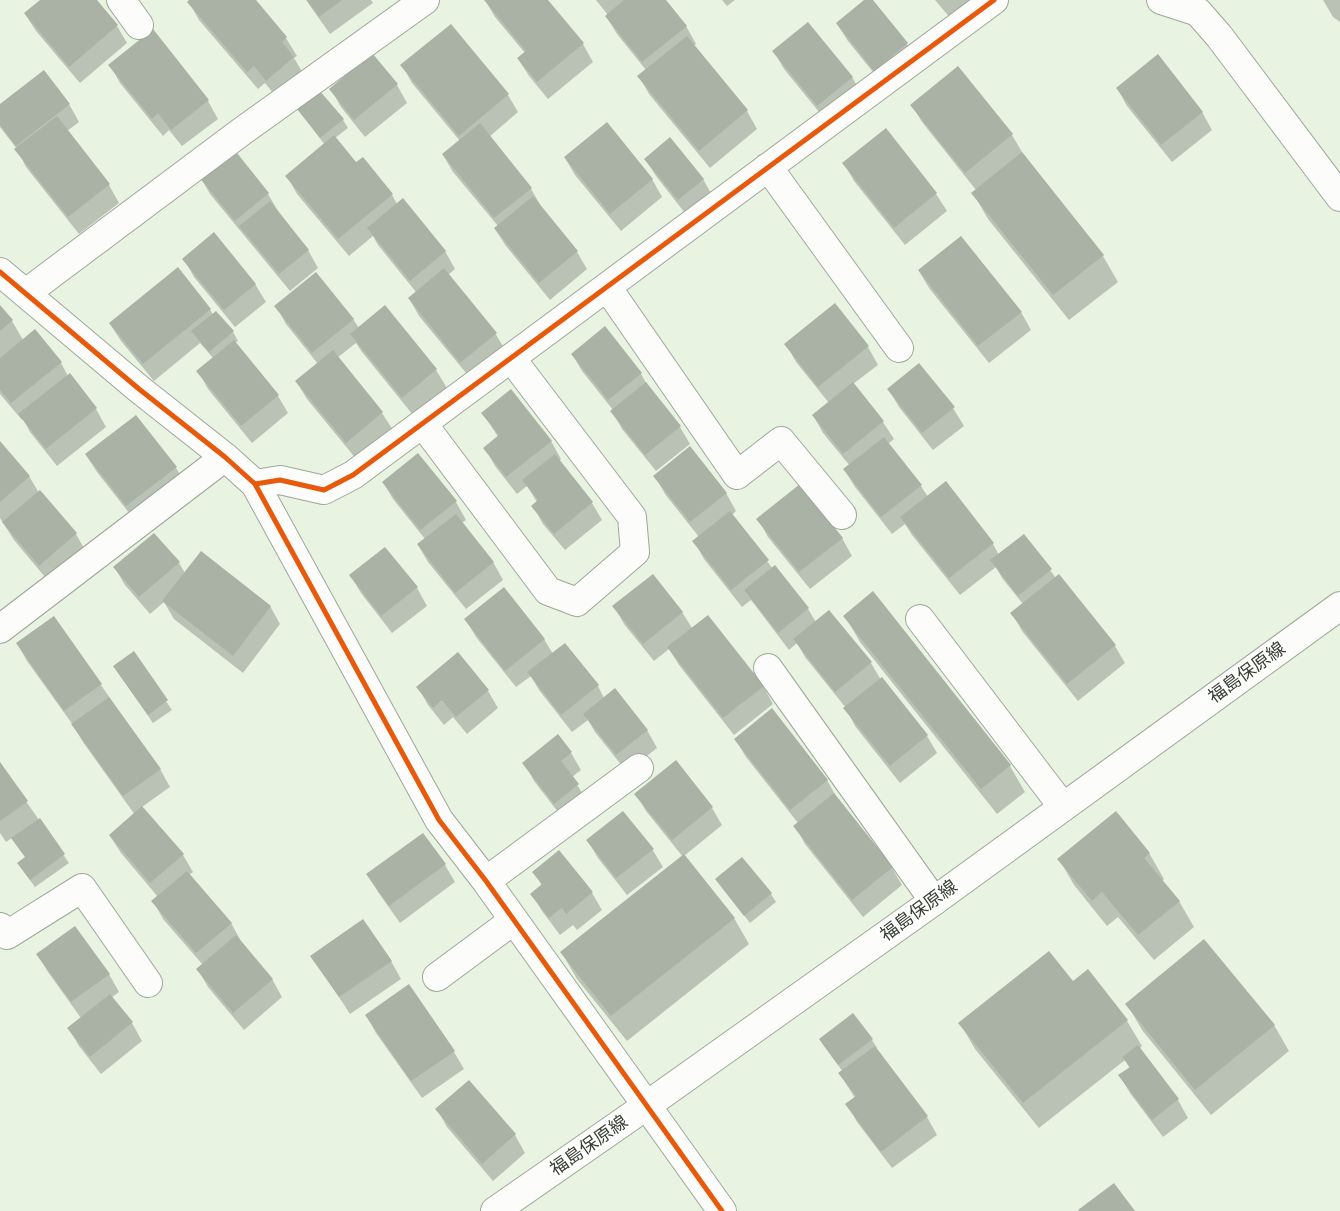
<!DOCTYPE html>
<meta charset="utf-8">
<style>
body{margin:0}
canvas{display:block;background:#e8f3e2}
</style>
<canvas width="1340" height="1211"></canvas>
<script>
const g = document.querySelector('canvas').getContext('2d');
g.lineJoin = 'round';
function fill(path, color) { g.fillStyle = color; g.fill(path, 'evenodd'); }
const toPath = rows => new Path2D(rows.map(r => 'M' + r).join(''));
function stroke(path, color, width, dash) { g.strokeStyle = color; g.lineWidth = width; g.lineCap = dash ? 'butt' : 'round'; g.setLineDash(dash || []); g.stroke(path); }
function write(font, color, halo, rows, align = 'center') {
  g.font = font + ' Figtree,"Noto Sans JP",sans-serif'; g.lineWidth = 5; g.setLineDash([]); g.textBaseline = 'middle'; g.strokeStyle = halo; g.fillStyle = color; for (const [text, x, y, turn = 0] of rows) {
    g.save(); g.translate(x, y); g.rotate((+turn || 0) * Math.PI / 180); g.textAlign = isNaN(turn) ? turn : align; if (halo) g.strokeText(text, 0, 0); g.fillText(text, 0, 0); g.restore();
  }
}
const shadow = toPath([
 [42,0,95,0,117,26,127,43,80,83,36,31,25,14],
 [191,0,254,0,286,38,297,56,294,58,304,75,277,98,265,83,258,89,199,20,189,2],
 [306,0,371,0,373,3,330,34],
 [485,0,547,0,583,44,593,62,548,99,529,76,518,59,525,53,495,17],
 [596,0,664,0,686,26,696,44,694,46,747,111,757,129,710,168,649,94,639,76,646,70,617,34,606,16,608,15],
 [722,0,735,0,727,6],
 [866,0,871,0,907,44,917,61,885,87,848,41,837,24],
 [935,0,1008,0,975,27,952,20],
 [1323,0,1340,0,1340,22,1333,17],
 [451,25,508,95,518,112,489,137,531,189,541,206,577,252,587,269,550,300,506,246,495,229,498,226,453,172,443,155,460,141,412,83,402,65],
 [153,31,208,101,218,119,182,146,169,130,163,136,120,83,110,65],
 [774,52,852,77,862,95,828,123,784,69],
 [372,55,397,85,407,103,365,137,341,107,331,89],
 [1117,88,1202,112,1212,130,1172,162,1127,106],
 [69,104,79,122,67,131,109,185,119,203,79,234,26,167,17,149,0,127,0,106],
 [912,105,1012,135,1022,152,1103,256,1118,282,1069,320,988,219,973,193,976,190,922,122],
 [298,109,343,120,348,128,335,138,356,164,392,195,397,204,445,251,455,269,448,275,495,333,506,351,471,379,419,316,409,298,416,292,378,245,373,236,349,256,297,194,287,176,325,145],
 [885,130,936,194,947,211,905,245,854,181,844,163],
 [565,158,652,179,662,197,621,231,575,175],
 [645,159,703,179,713,197,688,217,656,176],
 [200,176,268,194,278,211,308,250,318,268,290,291,210,194],
 [184,259,255,284,266,302,235,327,194,277],
 [919,271,1021,312,1031,330,989,363,929,288],
 [835,305,868,347,878,365,853,384,883,422,894,439,888,444,921,486,928,497,993,544,999,555,1024,536,1056,578,1115,646,1125,663,1078,701,1022,631,1012,613,1023,604,1002,578,996,567,960,595,912,535,905,524,892,534,855,487,844,469,850,466,823,433,813,415,829,403,796,362,786,344],
 [276,306,353,319,359,328,385,307,436,370,447,388,413,415,362,352,356,343,337,358,382,413,393,430,357,460,307,399,296,381,318,364,286,324],
 [0,307,12,321,23,340,61,363,68,376,70,375,96,409,106,427,57,466,30,432,23,419,22,420,0,394],
 [210,309,213,315,216,312,233,332,238,341,235,343,278,396,288,413,252,443,208,389,198,371,213,358,200,343,154,381,121,341,110,324],
 [572,354,641,374,649,388,680,427,690,444,656,471,622,429,612,411,613,410,582,371],
 [889,390,953,408,964,426,933,450,899,407],
 [483,413,551,441,561,459,559,461,592,503,602,520,565,550,543,524,533,506,537,502,527,486,517,494,495,466,485,448,498,437],
 [0,443,29,476,39,493,76,534,86,552,50,583,14,540,0,518],
 [86,455,176,468,186,485,137,523,97,472],
 [418,455,456,502,466,520,462,523,493,562,503,580,466,609,428,562,418,545,425,539,393,499,383,482],
 [655,476,726,493,736,511,732,515,773,569,808,609,816,622,829,612,871,663,881,680,927,736,937,753,900,783,855,726,846,708,805,657,797,643,789,650,751,600,742,607,704,559,694,541,699,537,665,494],
 [758,519,842,538,852,556,810,589,768,537],
 [179,563,185,573,270,606,280,624,243,673,174,619,164,602,150,614,125,585,115,568],
 [351,576,417,588,427,606,392,633,361,593],
 [873,593,1010,766,1025,792,997,814,860,642,845,616],
 [614,606,682,612,692,628,763,686,773,704,734,735,679,665,669,649,654,661,624,624],
 [53,617,160,769,170,787,142,807,183,855,193,872,189,875,231,923,241,941,272,979,282,997,244,1030,208,987,198,970,203,965,163,919,153,901,158,897,121,853,110,836,135,815,83,742,73,725,27,661,17,643],
 [466,620,544,639,553,654,598,686,604,698,647,730,657,748,627,772,595,732,588,720,572,732,539,690,531,676,516,687,476,637],
 [133,653,172,710,153,723,114,667],
 [418,687,488,691,498,708,467,734,453,717,444,725,428,705],
 [735,739,827,780,837,798,892,868,902,885,863,917,805,844,795,826,798,823,746,757],
 [571,753,581,770,572,777,588,802,565,821,534,781,524,763],
 [0,764,69,863,35,887,24,872,26,858,12,838,6,842,0,833],
 [636,794,712,808,722,825,684,856,734,918,749,944,627,1041,577,979,562,953,683,857,646,811],
 [422,834,445,865,455,882,400,923,378,892,368,875],
 [588,841,652,849,663,867,627,895,598,858],
 [1149,853,1164,879,1162,881,1179,901,1194,927,1154,960,1118,917,1107,926,1074,885,1059,859],
 [534,872,592,893,602,910,577,930,573,925,560,935,542,911,532,894,542,886],
 [716,879,771,894,776,902,750,923],
 [38,955,109,974,119,992,111,998,132,1023,142,1041,101,1074,79,1046,69,1029,81,1018,48,972],
 [312,956,391,961,401,979,350,1014],
 [1073,983,1127,1021,1142,1046,1140,1048,1178,1100,1188,1118,1163,1137,1130,1093,1120,1076,1130,1069,1125,1060,1039,1128,975,1049,960,1023],
 [408,986,454,1052,464,1069,422,1098,376,1033,366,1015],
 [1127,1004,1274,1025,1289,1051,1211,1115,1142,1030],
 [820,1040,872,1040,877,1048,875,1049,927,1117,937,1135,892,1168,857,1122,847,1104,855,1098,840,1074,843,1072],
 [469,1082,515,1135,525,1153,493,1181,447,1127,437,1109]
]);
const building = toPath([
 [40,0,97,0,118,25,69,67,24,13],
 [189,0,256,0,287,37,282,42,294,57,266,81,254,66,247,72,187,2],
 [307,0,342,0,319,17],
 [484,0,548,0,584,43,537,82,517,58,526,51],
 [624,0,666,0,687,26,642,62,605,16],
 [864,0,873,0,908,43,874,71,836,23],
 [808,22,853,77,817,106,772,51],
 [451,24,509,94,459,136,400,65],
 [153,29,209,100,171,130,158,113,152,119,108,65],
 [687,36,748,110,699,151,637,76],
 [372,53,398,84,354,120,329,89],
 [1158,54,1203,112,1161,145,1116,88],
 [958,66,1013,134,965,173,910,105],
 [44,70,70,104,16,146,0,125,0,104],
 [319,90,344,119,320,138,297,109],
 [57,116,110,184,68,217,14,149],
 [607,122,653,179,610,214,564,157],
 [480,123,532,188,494,218,442,154],
 [886,128,937,193,894,228,842,163],
 [334,135,356,162,363,157,393,194,338,239,285,176],
 [670,137,704,179,678,200,644,159],
 [233,148,269,193,235,221,198,176],
 [1022,152,1104,255,1053,295,971,193],
 [533,196,578,251,539,283,494,228],
 [403,198,446,251,410,281,367,228],
 [270,201,309,250,279,274,239,226],
 [214,232,256,284,224,310,182,259],
 [961,236,1022,312,978,346,918,270],
 [178,267,211,309,143,364,109,323],
 [444,268,497,333,460,363,408,298],
 [316,272,354,319,312,353,274,306],
 [835,303,869,346,818,387,784,344],
 [0,305,13,320,0,331],
 [385,305,437,369,402,398,350,334],
 [216,311,234,331,209,352,191,331],
 [605,326,642,373,608,400,571,354],
 [35,329,62,362,11,403,0,390,0,358],
 [234,340,279,395,241,426,196,371],
 [333,350,383,412,346,443,295,381],
 [919,363,955,407,922,433,887,389],
 [70,373,97,408,46,449,18,414],
 [646,382,681,426,645,455,610,411],
 [853,382,884,421,843,454,812,415],
 [511,389,552,441,506,477,483,448,499,435,481,413],
 [136,415,177,467,126,506,85,454],
 [884,437,922,485,881,517,843,469],
 [0,441,30,476,0,502],
 [690,446,727,493,690,522,653,476],
 [418,453,457,501,420,530,382,482],
 [555,454,593,502,554,534,531,506,538,500,522,480],
 [946,481,994,543,949,578,900,517],
 [800,484,843,538,799,572,756,519],
 [40,490,77,533,39,566,2,522],
 [730,511,769,560,731,590,692,541],
 [456,514,494,562,455,593,417,544],
 [154,533,180,562,139,597,113,567],
 [1024,534,1052,569,1018,596,990,560],
 [385,547,418,587,381,616,349,575],
 [201,551,271,606,233,656,162,601],
 [775,565,809,608,778,633,744,590],
 [653,574,683,612,643,644,612,606],
 [1059,574,1116,645,1067,684,1010,613],
 [504,587,545,639,505,671,464,619],
 [873,591,1011,765,981,789,843,616],
 [829,610,872,662,835,692,793,639],
 [708,615,764,686,723,718,667,647],
 [54,616,102,684,64,711,16,643],
 [565,643,599,685,561,715,527,672],
 [134,651,168,700,148,715,113,666],
 [458,652,489,690,456,717,442,700,433,708,416,687],
 [882,677,928,735,890,766,843,708],
 [615,688,648,730,616,755,583,714],
 [109,697,161,769,123,796,71,724],
 [772,708,828,780,790,810,734,739],
 [558,734,572,752,561,761,579,784,554,804,522,763],
 [676,760,713,807,672,840,634,794],
 [0,762,28,801,0,821],
 [834,793,893,867,852,900,793,826],
 [142,806,184,854,150,883,109,835],
 [623,811,654,849,616,878,586,840],
 [1116,811,1150,853,1144,858,1180,901,1138,935,1102,892,1092,901,1057,859],
 [40,818,65,854,30,880,17,863,25,857,11,838],
 [423,833,446,864,389,906,366,874],
 [559,850,593,892,566,914,562,908,549,918,530,894,542,884,532,872],
 [684,854,735,918,611,1016,560,952],
 [742,857,772,893,744,916,715,879],
 [187,871,232,923,196,953,151,901],
 [363,919,392,961,339,997,310,956],
 [75,926,110,974,71,1002,36,954],
 [236,935,273,979,233,1013,196,969],
 [1204,939,1275,1025,1195,1090,1125,1004],
 [1049,951,1073,981,1088,969,1128,1020,1023,1103,958,1023],
 [409,984,455,1051,411,1081,365,1015],
 [110,994,133,1022,90,1057,67,1028],
 [853,1013,873,1039,838,1065,819,1039],
 [1138,1045,1179,1099,1152,1120,1118,1075,1130,1067,1122,1057],
 [875,1046,928,1116,881,1152,845,1104,856,1096,838,1073],
 [469,1080,516,1134,482,1164,435,1109],
 [1114,1183,1135,1211,1079,1211,1078,1210]
]);
const street = toPath([
 [121,0,139,25],
 [1161,0,1198,12,1219,36,1340,197],
 [768,167,899,348],
 [0,272,139,389,225,457,255,484,439,820,486,881,722,1211],
 [607,287,737,475,781,441,842,515],
 [26,293,241,132,425,0],
 [423,424,548,591,577,602,635,552,632,517,511,358],
 [255,484,280,480,324,490,353,475,994,0],
 [920,619,1063,807],
 [0,629,225,457],
 [768,668,934,901],
 [486,881,639,768],
 [0,927,7,935,82,888,148,983],
 [437,977,514,920]
]);
const primary = toPath([
 [495,1211,646,1106,934,901,1340,606]
]);
const cycleway = toPath([
 [0,272,139,389,225,457,255,484,439,820,486,881,722,1211],
 [255,484,280,480,324,490,353,475,994,0]
]);
const streetNames = [
 ["福島保原線",1247,673,-36],
 ["福島保原線",919,911,-36],
 ["福島保原線",589,1146,-35]
];
fill(shadow, '#0003');
fill(building, '#a9b2a5');
stroke(street, '#9ea79a', 30);
stroke(primary, '#9ea79a', 30);
stroke(street, '#fcfdfb', 28);
stroke(primary, '#fcfdfb', 28);
stroke(cycleway, '#e8590c', 5);
write('18px', '#383f33', '#fff', streetNames);
</script>
